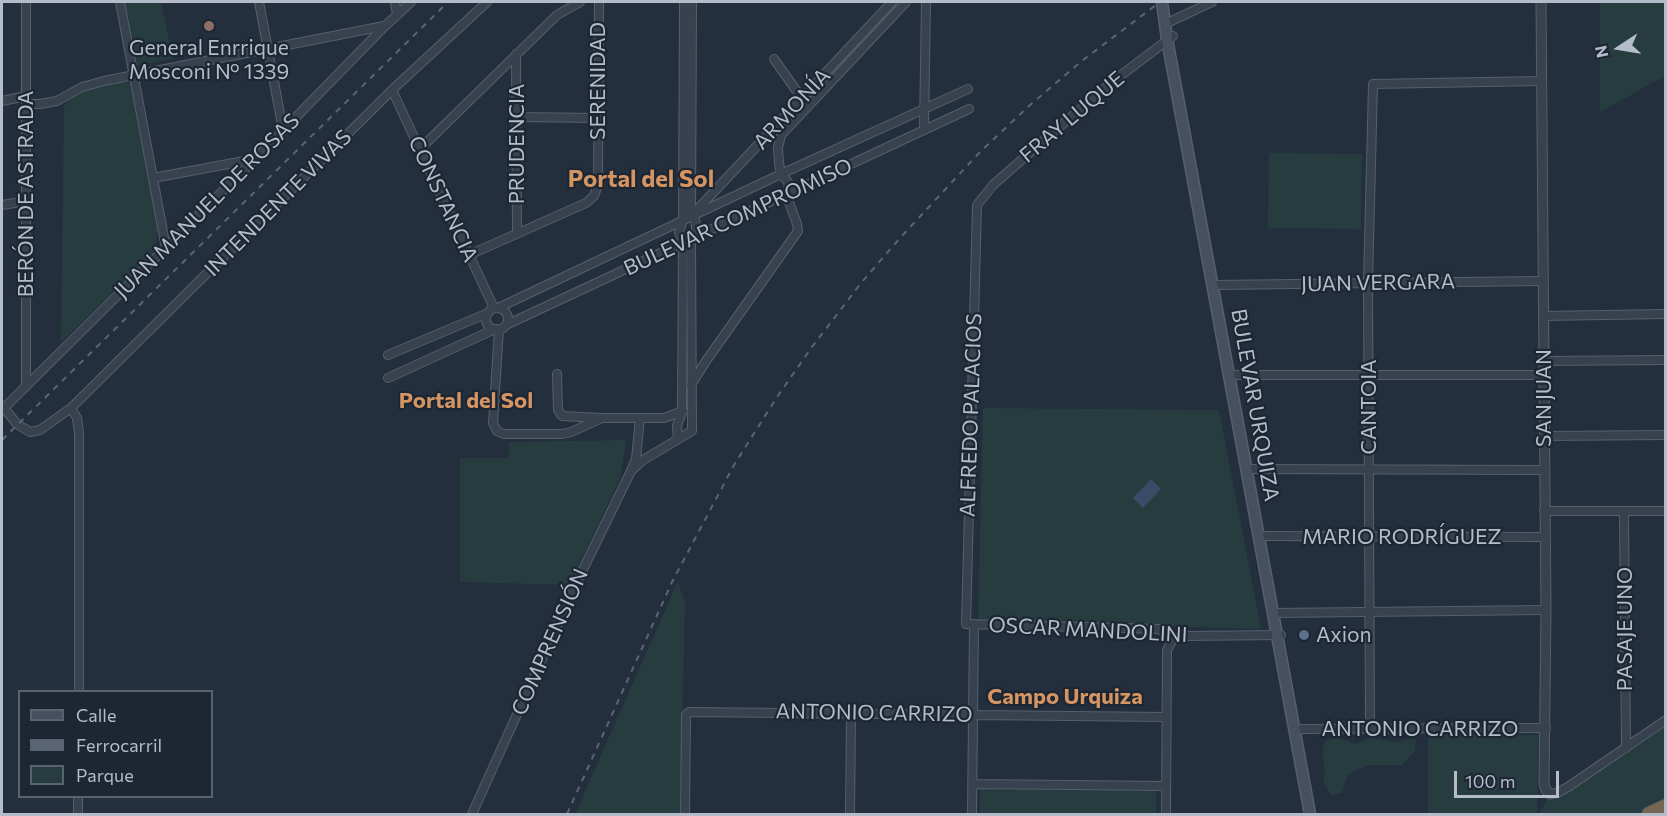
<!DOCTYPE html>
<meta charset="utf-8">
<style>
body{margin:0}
#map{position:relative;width:1667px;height:816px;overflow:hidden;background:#242f3e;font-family:Commissioner,sans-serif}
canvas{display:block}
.frame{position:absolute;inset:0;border:3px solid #b4bcc9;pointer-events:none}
.legend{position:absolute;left:18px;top:690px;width:195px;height:108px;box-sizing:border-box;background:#1d2633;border:2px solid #59626f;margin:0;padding:8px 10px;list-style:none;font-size:18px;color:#b4bcc9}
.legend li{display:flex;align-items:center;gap:12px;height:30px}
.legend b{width:30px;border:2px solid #59626f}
.north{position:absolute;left:1589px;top:18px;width:60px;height:60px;-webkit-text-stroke:4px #1d2633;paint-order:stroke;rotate:258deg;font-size:16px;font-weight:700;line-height:24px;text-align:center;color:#b4bcc9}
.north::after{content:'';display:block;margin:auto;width:21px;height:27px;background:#b4bcc9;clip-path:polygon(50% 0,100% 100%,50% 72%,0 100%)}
.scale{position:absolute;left:1454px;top:771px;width:105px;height:27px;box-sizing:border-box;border:3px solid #b4bcc9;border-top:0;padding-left:8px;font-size:18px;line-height:21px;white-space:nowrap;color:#b4bcc9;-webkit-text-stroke:4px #1d2633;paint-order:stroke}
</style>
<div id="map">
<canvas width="1667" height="816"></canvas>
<div class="frame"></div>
<ul class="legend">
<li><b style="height:8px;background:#465061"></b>Calle</li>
<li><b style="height:8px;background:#5a6575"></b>Ferrocarril</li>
<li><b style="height:16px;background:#263c3f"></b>Parque</li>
</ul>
<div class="north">N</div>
<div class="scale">100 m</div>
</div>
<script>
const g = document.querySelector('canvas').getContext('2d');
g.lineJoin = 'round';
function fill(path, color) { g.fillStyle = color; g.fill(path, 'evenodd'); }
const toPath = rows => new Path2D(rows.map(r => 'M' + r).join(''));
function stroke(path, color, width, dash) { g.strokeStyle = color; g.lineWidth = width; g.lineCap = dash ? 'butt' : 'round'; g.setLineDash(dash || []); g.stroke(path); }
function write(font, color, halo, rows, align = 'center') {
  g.font = font + ' Commissioner,sans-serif'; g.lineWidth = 4.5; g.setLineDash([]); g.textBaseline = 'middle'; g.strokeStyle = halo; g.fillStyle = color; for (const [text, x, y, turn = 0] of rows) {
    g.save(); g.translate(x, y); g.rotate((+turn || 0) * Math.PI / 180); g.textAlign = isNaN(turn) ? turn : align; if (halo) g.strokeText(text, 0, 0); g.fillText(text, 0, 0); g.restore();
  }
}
const green = toPath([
 [125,2,161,2,173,59,137,66],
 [1600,2,1666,2,1665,76,1600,112],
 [121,82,129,83,133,98,158,230,155,246,152,255,61,342,64,106,74,95,87,89],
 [1269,153,1362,154,1361,229,1268,228],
 [983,408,1219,410,1261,629,978,621],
 [626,440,620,479,569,585,460,582,460,458,509,458,509,442],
 [678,581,685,603,680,814,575,814],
 [1665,720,1665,814,1539,814,1550,794,1557,793],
 [1428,735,1539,735,1537,814,1428,814],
 [1336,737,1356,744,1371,738,1393,742,1416,738,1415,751,1402,765,1369,765,1354,771,1347,776,1342,793,1331,795,1324,783,1325,768,1322,754,1325,741],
 [980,789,1156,790,1156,814,980,814]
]);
const water = toPath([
 [1151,479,1161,489,1143,508,1133,498]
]);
const minor = toPath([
 [120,2,166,248],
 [259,2,283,130],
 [395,2,397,15],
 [1165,24,1212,2],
 [1173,36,1112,82,1050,135,993,185,977,205,966,624,1159,629,1173,639,1185,636,1281,635],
 [516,54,517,234],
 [774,59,803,100],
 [392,90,494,308],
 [2,101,26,96],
 [26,104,40,104,57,101,82,87,104,81,384,26],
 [516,117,598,118],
 [924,130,926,2],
 [420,149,557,15,580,2],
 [153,178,255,159],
 [2,205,27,201],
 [694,213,892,2],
 [469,255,586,203,594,196,598,185,599,2],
 [1213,285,1543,281],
 [498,308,781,174,968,89],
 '486 319a11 11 0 1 1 22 0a11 11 0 1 1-22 0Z',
 [1543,316,1666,314],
 [506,325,969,109],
 [499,329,493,423,497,431,504,434,563,434,571,432,602,418],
 [388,355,488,313],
 [1544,361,1666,360],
 [557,374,558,410,562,416,602,418,664,418,683,411],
 [1229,375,1544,375],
 [388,378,495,329],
 [691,385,706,361,798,231,797,224,786,194,789,188,788,182,781,174,779,163,778,148,781,135,906,2],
 [26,387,26,2],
 [4,408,17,424,30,432,40,430,71,408,392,90,487,2],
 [71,408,77,418,79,433,79,692],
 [2,410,255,159,385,26,411,2],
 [1544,436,1666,435],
 [678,439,677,426,682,412,683,242,679,232,683,220,684,2],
 [1247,469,1544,470],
 [631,471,643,460,692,431,691,238,696,231,696,225,695,220,691,216,692,2],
 [1544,511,1666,511],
 [1624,511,1626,748],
 [1259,536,1544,537],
 [1273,613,1546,610],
 [1295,729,1546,728],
 [1370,729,1368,283,1373,84,1542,81],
 [972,784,1166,786],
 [1550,794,1557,793,1568,787,1666,720],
 [78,814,78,796],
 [472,814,574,588,631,471,636,459,640,418],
 [685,814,686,715,689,712,1166,717],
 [850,814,851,713],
 [972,814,974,624],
 [1166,814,1167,650,1173,639]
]);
const tertiary = toPath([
 [1541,2,1546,610,1544,784,1546,790,1550,794]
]);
const secondary = toPath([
 [1162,2,1167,39,1310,814]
]);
const motorway = toPath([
 [1649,814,1666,806]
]);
const rail = toPath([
 [2,440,448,2],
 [567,814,672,582,734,465,777,397,812,347,861,283,900,238,980,152,1030,105,1083,60,1160,2]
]);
const markers = [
 [209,26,6,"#8d6e63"],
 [1304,635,6,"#5c6f8a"]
];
const poiNames = [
 ["General Enrrique",209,48],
 ["Mosconi Nº 1339",209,72],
 ["Axion",1316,635,"left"]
];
const streetNames = [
 ["SERENIDAD",598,81,-90],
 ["ARMONÍA",792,109,-47],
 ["FRAY LUQUE",1072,117,-40],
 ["PRUDENCIA",517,144,-90],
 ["BERÓN DE ASTRADA",26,194,-90],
 ["CONSTANCIA",443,199,65],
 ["INTENDENTE VIVAS",278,203,-45],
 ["JUAN MANUEL DE ROSAS",207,206,-45],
 ["BULEVAR COMPROMISO",738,217,-25],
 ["JUAN VERGARA",1378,283,-1],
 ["SAN JUAN",1544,398,-90],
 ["BULEVAR URQUIZA",1255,405,80],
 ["CANTOIA",1369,407,-90],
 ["ALFREDO PALACIOS",971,415,-88],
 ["MARIO RODRÍGUEZ",1402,537],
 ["PASAJE UNO",1625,629,-90],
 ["OSCAR MANDOLINI",1088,630,3],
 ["COMPRENSIÓN",550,642,-66],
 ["ANTONIO CARRIZO",874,713,1],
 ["ANTONIO CARRIZO",1420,729]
];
const neighbourhoodNames = [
 ["Portal del Sol",466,401],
 ["Campo Urquiza",1065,697]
];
const quarterNames = [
 ["Portal del Sol",641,179]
];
fill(green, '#263c3f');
fill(water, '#394c67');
stroke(minor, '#565f6c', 10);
stroke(tertiary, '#565f6c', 11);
stroke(secondary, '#565f6c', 13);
stroke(motorway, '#434c59', 16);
stroke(minor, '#38414e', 8);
stroke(tertiary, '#38414e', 9);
stroke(secondary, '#465061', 10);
stroke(motorway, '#746855', 14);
stroke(rail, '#5a6575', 2, [6, 6]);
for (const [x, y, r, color] of markers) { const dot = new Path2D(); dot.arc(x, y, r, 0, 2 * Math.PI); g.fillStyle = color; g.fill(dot); stroke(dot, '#1d2633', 2); }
write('21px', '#b4bcc9', '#1d2633', poiNames);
write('21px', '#b4bcc9', '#1d2633', streetNames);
write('bold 22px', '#d59563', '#1d2633', neighbourhoodNames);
write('bold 24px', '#d59563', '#1d2633', quarterNames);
</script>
